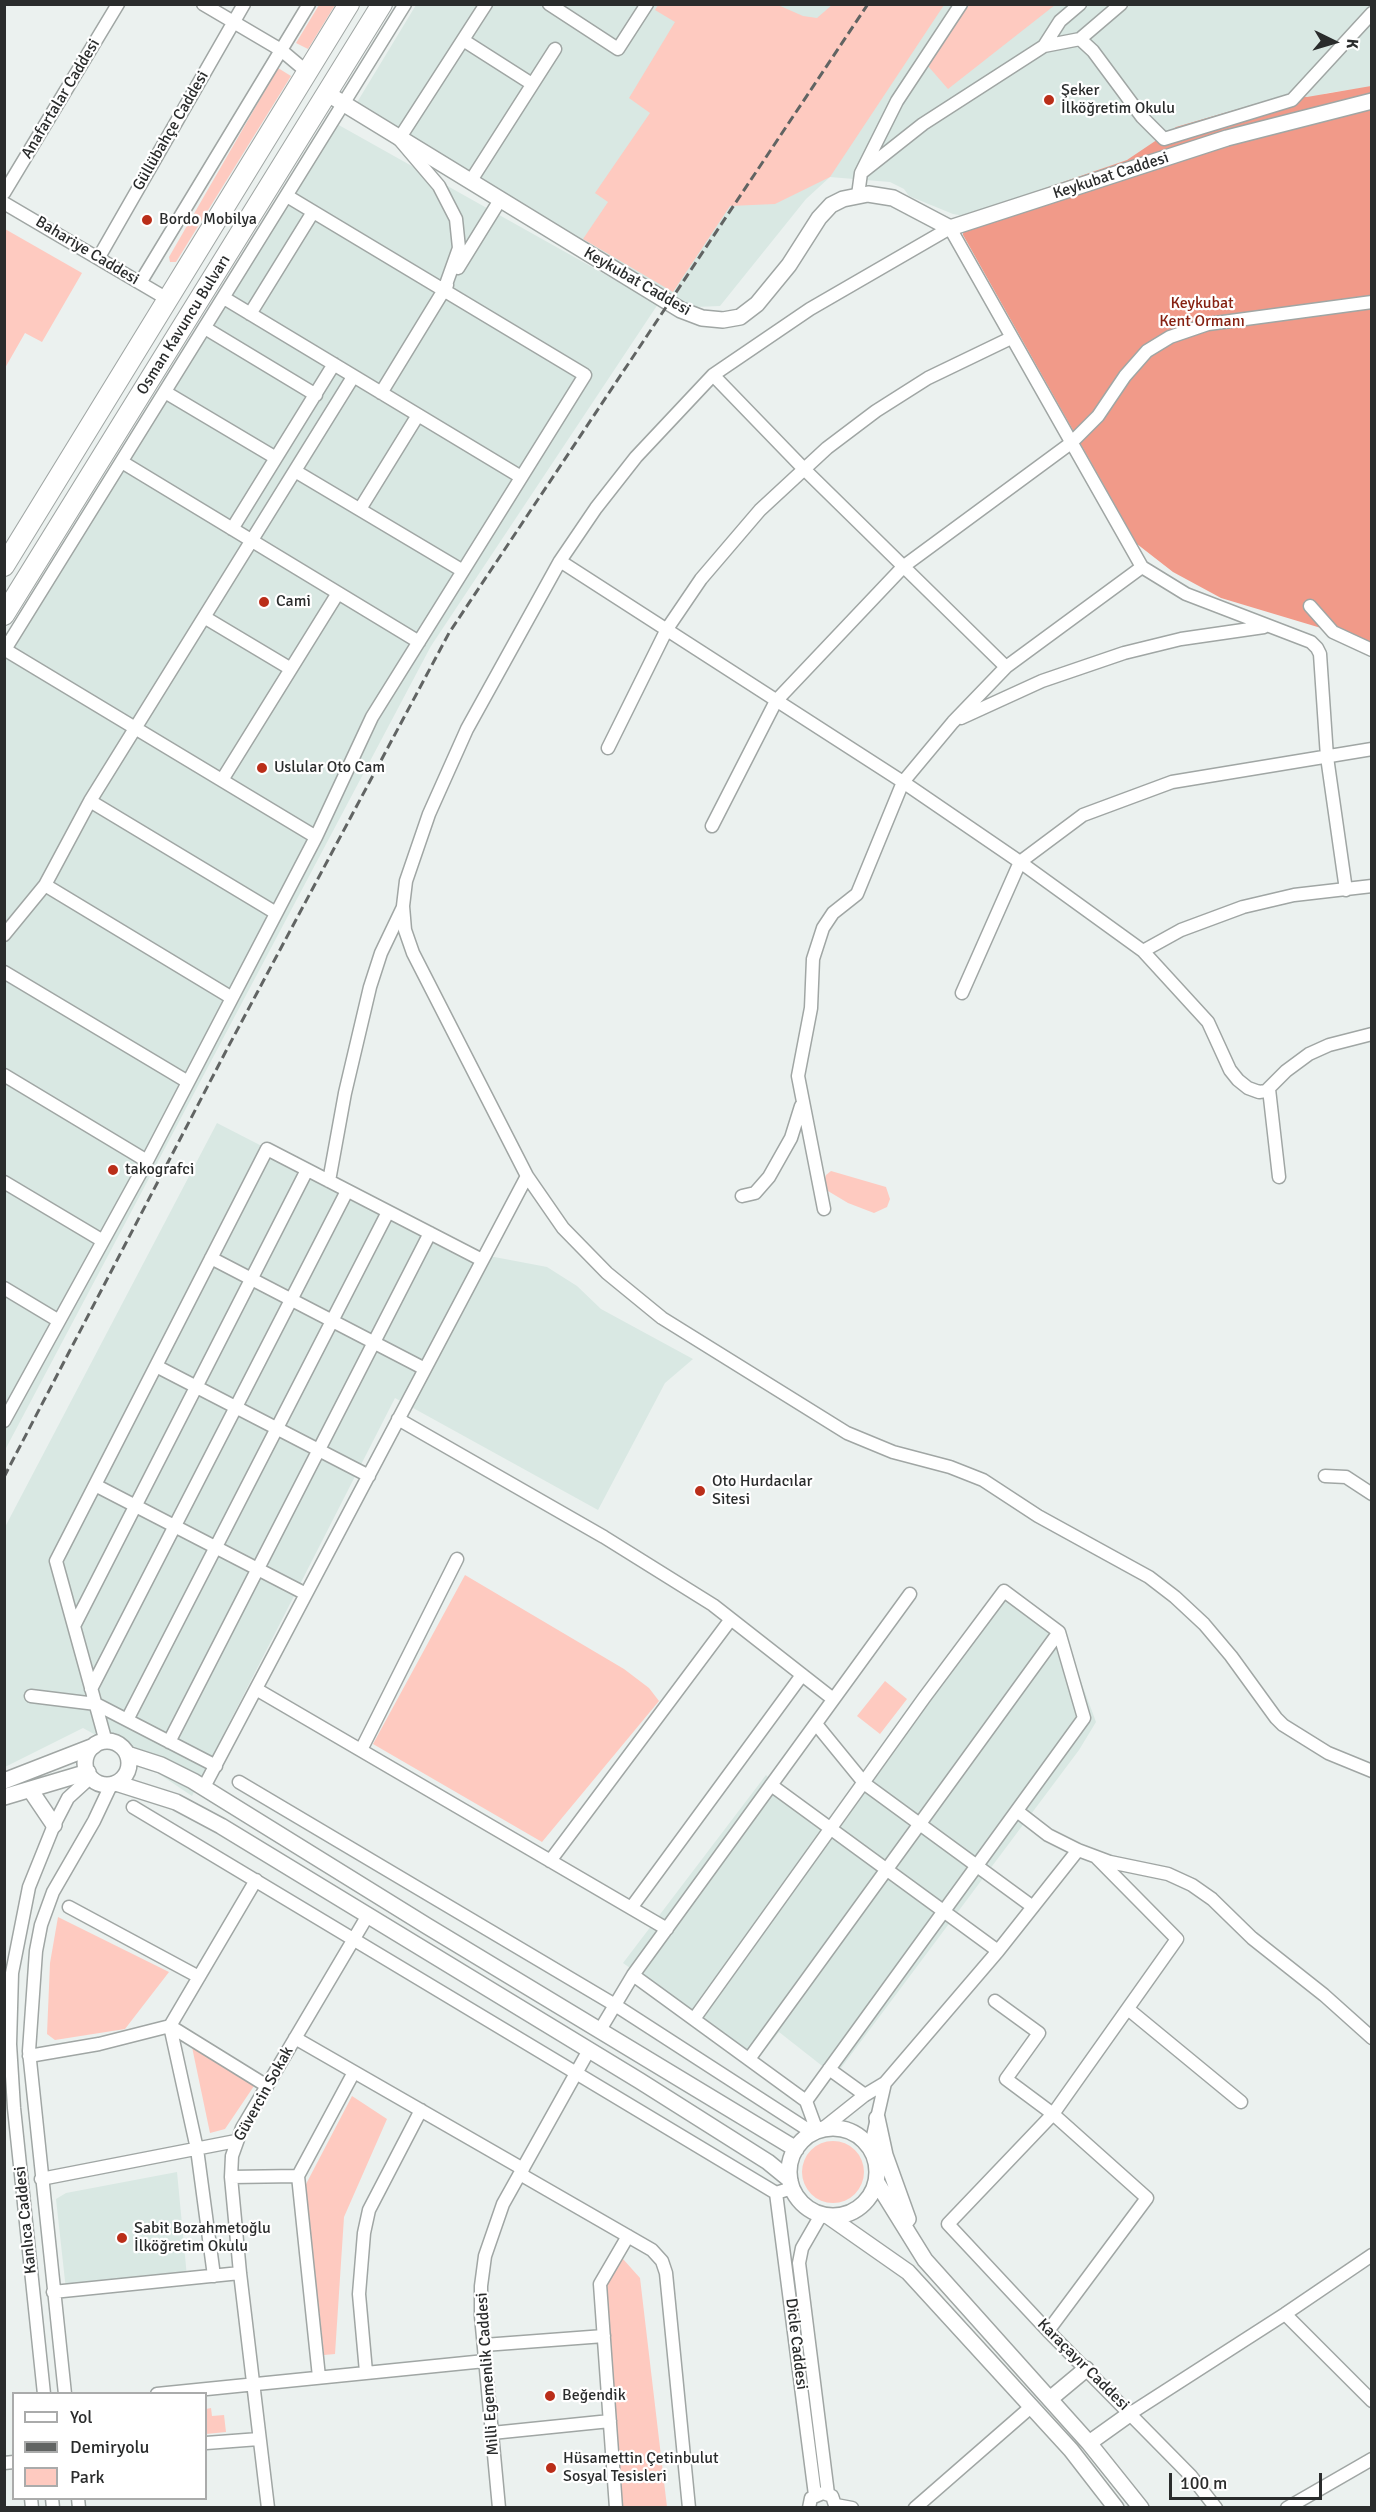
<!DOCTYPE html>
<meta charset="utf-8">
<style>
body{margin:0}
#map{position:relative;width:1376px;height:2512px;overflow:hidden;background:#ebf1ef;font-family:Signika,sans-serif}
canvas{display:block}
.frame{position:absolute;inset:0;border:6px solid #2a2c2c;pointer-events:none}
.legend{position:absolute;left:12px;top:2392px;width:195px;height:108px;box-sizing:border-box;background:#fff;border:2px solid #aaabab;margin:0;padding:8px 10px;list-style:none;font-size:18px;color:#2a2c2c}
.legend li{display:flex;align-items:center;gap:12px;height:30px}
.legend b{width:30px;border:2px solid #aaabab}
.north{position:absolute;left:1304px;top:12px;width:60px;height:60px;-webkit-text-stroke:4px #fff;paint-order:stroke;rotate:95deg;font-size:16px;font-weight:700;line-height:24px;text-align:center;color:#2a2c2c}
.north::after{content:'';display:block;margin:auto;width:21px;height:27px;background:#2a2c2c;clip-path:polygon(50% 0,100% 100%,50% 72%,0 100%)}
.scale{position:absolute;left:1169px;top:2473px;width:153px;height:27px;box-sizing:border-box;border:3px solid #2a2c2c;border-top:0;padding-left:8px;font-size:18px;line-height:21px;white-space:nowrap;color:#2a2c2c;-webkit-text-stroke:4px #fff;paint-order:stroke}
</style>
<div id="map">
<canvas width="1376" height="2512"></canvas>
<div class="frame"></div>
<ul class="legend">
<li><b style="height:8px;background:#fff"></b>Yol</li>
<li><b style="height:8px;background:#616463"></b>Demiryolu</li>
<li><b style="height:16px;background:#fecac0"></b>Park</li>
</ul>
<div class="north">K</div>
<div class="scale">100 m</div>
</div>
<script>
const g = document.querySelector('canvas').getContext('2d');
g.lineJoin = 'round';
function fill(path, color) { g.fillStyle = color; g.fill(path, 'evenodd'); }
const toPath = rows => new Path2D(rows.map(r => 'M' + r).join(''));
function stroke(path, color, width, dash) { g.strokeStyle = color; g.lineWidth = width; g.lineCap = dash ? 'butt' : 'round'; g.setLineDash(dash || []); g.stroke(path); }
function write(font, color, halo, rows, align = 'center') {
  g.font = font + ' Signika,sans-serif'; g.lineWidth = 4.5; g.setLineDash([]); g.textBaseline = 'middle'; g.strokeStyle = halo; g.fillStyle = color; for (const [text, x, y, turn = 0] of rows) {
    g.save(); g.translate(x, y); g.rotate((+turn || 0) * Math.PI / 180); g.textAlign = isNaN(turn) ? turn : align; if (halo) g.strokeText(text, 0, 0); g.fillText(text, 0, 0); g.restore();
  }
}
const built = toPath([
 [416,5,1371,5,1371,87,1327,93,1205,137,964,216,953,214,909,196,904,189,890,182,830,177,806,199,720,306,695,307,651,285,356,104],
 [328,119,658,304,431,646,5,1450,4,658],
 [217,1123,468,1252,547,1267,577,1286,601,1309,693,1359,665,1383,598,1510,395,1398,192,1796,128,1753,83,1728,5,1767,5,1527],
 [1004,1585,1064,1636,1096,1722,1079,1750,835,2076,779,2032,757,2060,623,1963,766,1775,776,1786,836,1825],
 [177,2172,187,2277,66,2290,56,2199,66,2193]
]);
const green = toPath([
 [319,5,335,5,308,49,296,43],
 [658,5,778,5,803,16,817,18,832,5,944,5,830,177,775,204,730,206,673,292,583,239,608,202,595,193,650,113,629,98,675,22,655,10],
 [968,5,1055,5,948,89,928,66],
 [278,68,291,76,176,262,170,262,169,257],
 [5,229,82,273,42,342,25,333,5,368],
 [831,1171,886,1187,890,1199,887,1207,874,1213,848,1203,828,1191,824,1182,826,1175],
 [465,1575,624,1669,649,1688,659,1701,542,1842,373,1744],
 [885,1681,907,1699,880,1734,857,1716],
 [58,1917,169,1972,125,2029,55,2040,47,2034,50,1963],
 [192,2047,254,2086,225,2129,210,2133],
 [352,2096,387,2119,344,2217,335,2354,324,2355,305,2186],
 '802 2172a31 31 0 1 1 62 0a31 31 0 1 1-62 0Z',
 [623,2259,640,2278,667,2507,619,2507,601,2288],
 [211,2408,212,2416,224,2415,226,2432,206,2434,206,2409]
]);
const forest = toPath([
 [1371,86,1371,643,1221,598,1173,572,1137,544,963,235,964,216,1127,160,1176,127,1286,95,1307,97]
]);
const minor = toPath([
 [203,4,281,50,307,72],
 [549,4,618,49,647,4],
 [1080,39,1093,51,1142,117,1164,139,1292,100,1372,13],
 [463,40,532,84],
 [1044,46,1060,21,1080,4],
 [861,173,923,124,1044,46,1080,39,1121,4],
 [470,182,555,49],
 [4,193,118,4],
 [858,195,861,173,897,101,961,4],
 [4,203,169,300],
 [99,257,244,4],
 [458,268,500,200],
 [140,283,309,4],
 [444,290,459,248,456,219,439,186,399,139,486,4],
 [224,298,521,477],
 [250,314,313,212],
 [205,328,316,395],
 [713,375,803,468,1006,667],
 [165,392,276,458],
 [381,393,447,285],
 [122,462,419,642],
 [295,471,463,571],
 [360,509,418,415],
 [232,529,334,364],
 [560,561,903,782,1020,862,1143,951,1208,1022,1230,1070,1238,1080,1248,1088,1259,1092,1266,1091,1286,1071,1309,1054,1329,1045,1372,1034],
 [1310,606,1333,632,1372,650],
 [204,617,291,669],
 [4,649,316,837],
 [4,651,405,4],
 [961,718,1042,681,1124,653,1181,639,1264,627],
 [608,748,667,629,701,579,760,510,827,448,876,411,928,378,1011,338],
 [222,780,338,593],
 [90,801,276,913],
 [712,826,776,701,904,566,1071,443,1098,416,1125,376,1147,351,1170,337,1208,324,1372,302],
 [45,885,232,998],
 [1346,890,1327,757,1320,654,1317,648,1311,642,1186,594,1142,567,950,228,810,309,713,375,636,457,596,508,560,561,467,729,429,814,406,881,403,906,405,930,413,953,527,1176,563,1228,607,1273,662,1318,847,1433,893,1452,950,1467,983,1480,1038,1516,1149,1577,1175,1597,1204,1624,1231,1656,1276,1718,1283,1725,1328,1753,1372,1771],
 [4,935,45,885,90,801,353,377],
 [1143,951,1181,930,1243,907,1294,895,1372,886],
 [4,972,188,1082],
 [962,993,1020,862,1083,815,1172,782,1372,749],
 [4,1075,147,1161],
 [1269,1089,1279,1177],
 [329,1181,345,1093,370,987,381,953,403,907],
 [4,1182,103,1241],
 [742,1196,755,1193,769,1177,791,1138,801,1106],
 [824,1209,798,1076,811,1008,813,959,823,928,833,913,857,894,903,782,953,722,1006,667,1142,567],
 [211,1258,425,1369],
 [4,1288,59,1321],
 [156,1366,369,1476],
 [398,1419,604,1537,713,1605,833,1699],
 [4,1421,147,1161,316,837,372,717,585,375,287,196],
 [1325,1476,1346,1477,1372,1494],
 [95,1485,306,1594],
 [74,1626,307,1170],
 [91,1689,347,1191],
 [256,1689,667,1929],
 [31,1696,96,1704,216,1766],
 [127,1720,388,1212],
 [816,1724,865,1784,1033,1907],
 [106,1742,56,1561,267,1149,482,1260],
 [169,1742,430,1233],
 [361,1750,457,1559],
 [239,1782,615,2005,813,2133],
 [771,1785,998,1951],
 [204,1787,527,1176],
 [133,1807,776,2193,792,2188],
 [1017,1811,1048,1835,1078,1850,1110,1862,1168,1874,1192,1885,1212,1899,1252,1938,1324,1995,1372,2038],
 [1096,1857,1177,1939,1053,2114,948,2224,1048,2331,1191,2476,1216,2508],
 [550,1861,731,1619],
 [69,1907,199,1977],
 [631,1908,802,1675],
 [633,1975,806,2101,817,2131],
 [995,2001,1039,2033,1006,2079,1053,2114,1147,2198,1048,2331],
 [1128,2009,1241,2102],
 [694,2019,924,1698,1004,1591,1059,1632,1084,1718,806,2101],
 [600,2030,633,1975,910,1594],
 [295,2038,523,2169],
 [29,2056,99,2044,170,2026,267,2086],
 [749,2059,1059,1632],
 [829,2069,865,2095],
 [821,2130,865,2095,885,2083,998,1951,1078,1850],
 [870,2149,885,2083],
 [520,2174,652,2250,662,2261,666,2273,689,2508],
 [231,2177,298,2176],
 [41,2179,236,2141],
 [776,2193,815,2495],
 [821,2215,802,2248,799,2263,828,2494],
 [214,2276,197,2149,170,2026,256,1880],
 [53,2292,240,2273],
 [1285,2314,1372,2401],
 [484,2345,604,2336],
 [366,2372,359,2294,364,2233,369,2210,421,2110],
 [319,2377,298,2176,354,2072],
 [44,2394,14,2108,10,2044,12,1973,29,1887,54,1825,68,1798,91,1777],
 [65,2394,29,2051,36,1951,41,1925,53,1892,94,1821,111,1785],
 [157,2394,485,2361],
 [1131,2413,1285,2314,1372,2255],
 [492,2433,610,2421],
 [206,2443,259,2439],
 [4,2463,14,2462],
 [31,2498,32,2508],
 [52,2498,53,2508],
 [78,2498,79,2508],
 [836,2505,852,2508],
 [268,2508,240,2273,231,2177,232,2156,242,2128,368,1915],
 [499,2508,481,2316,481,2286,485,2256,503,2204,589,2050],
 [616,2508,600,2284,628,2236],
 [809,2508,811,2498,823,2493,832,2496,836,2508],
 [915,2508,1032,2406],
 [1287,2508,1372,2459]
]);
const tertiary = toPath([
 [328,94,681,310,702,318,723,320,740,317,757,304,789,265,819,218,831,205,843,199,868,194,893,198,950,228,1227,138,1372,101],
 '85 1763a22 22 0 1 1 44 0a22 22 0 1 1-44 0Z',
 [127,1754,161,1765,193,1781,427,1926,796,2149],
 [4,1781,94,1746],
 [116,1783,176,1802,221,1826,640,2081,768,2162,790,2180],
 [31,1791,54,1825],
 [4,1797,88,1772],
 [877,2118,885,2155,908,2219],
 '789 2172a44 44 0 1 1 88 0a44 44 0 1 1-88 0Z',
 [876,2181,925,2260,1089,2443,1141,2508],
 [828,2216,908,2272,1071,2450,1116,2508],
 [1050,2399,1086,2369],
 [1089,2443,1131,2413]
]);
const trunk = toPath([
 [4,566,349,4],
 [4,615,382,4]
]);
const rail = toPath([
 [4,1477,226,1051,449,633,868,4]
]);
const markers = [
 [1049,100,6,"#ba2e19"],
 [147,220,6,"#ba2e19"],
 [264,602,6,"#ba2e19"],
 [262,768,6,"#ba2e19"],
 [113,1170,6,"#ba2e19"],
 [700,1491,6,"#ba2e19"],
 [122,2238,6,"#ba2e19"],
 [550,2396,6,"#ba2e19"],
 [551,2468,6,"#ba2e19"]
];
const poiNames = [
 ["Şeker",1061,91],
 ["İlköğretim Okulu",1061,109],
 ["Bordo Mobilya",159,220],
 ["Cami",276,602],
 ["Uslular Oto Cam",274,768],
 ["takografci",125,1170],
 ["Oto Hurdacılar",712,1482],
 ["Sitesi",712,1500],
 ["Sabit Bozahmetoğlu",134,2229],
 ["İlköğretim Okulu",134,2247],
 ["Beğendik",562,2396],
 ["Hüsamettin Çetinbulut",563,2459],
 ["Sosyal Tesisleri",563,2477]
];
const streetNames = [
 ["Anafartalar Caddesi",61,99,-59],
 ["Güllübahçe Caddesi",171,131,-60],
 ["Keykubat Caddesi",1111,176,-18],
 ["Bahariye Caddesi",87,251,31],
 ["Keykubat Caddesi",637,282,30],
 ["Osman Kavuncu Bulvarı",184,325,-58],
 ["Güvercin Sokak",264,2094,-61],
 ["Kanlıca Caddesi",26,2220,-96],
 ["Dicle Caddesi",796,2344,83],
 ["Karaçayır Caddesi",1083,2365,45],
 ["Milli Egemenlik Caddesi",488,2374,-94]
];
const parkNames = [
 ["Keykubat",1202,304],
 ["Kent Ormanı",1202,322]
];
fill(built, '#d9e8e3');
fill(green, '#fecac0');
fill(forest, '#f19a89');
stroke(minor, '#a0a6a4', 15);
stroke(tertiary, '#a0a6a4', 18);
stroke(trunk, '#a0a6a4', 22);
stroke(minor, '#fff', 12);
stroke(tertiary, '#fff', 15);
stroke(trunk, '#fff', 20);
stroke(rail, '#616463', 3, [9, 4.5]);
for (const [x, y, r, color] of markers) { const dot = new Path2D(); dot.arc(x, y, r, 0, 2 * Math.PI); g.fillStyle = color; g.fill(dot); stroke(dot, '#fff', 2); }
write('16px', '#2a2c2c', '#fff', poiNames, 'left');
write('16px', '#2a2c2c', '#fff', streetNames);
write('16px', '#862112', '#fff', parkNames);
</script>
